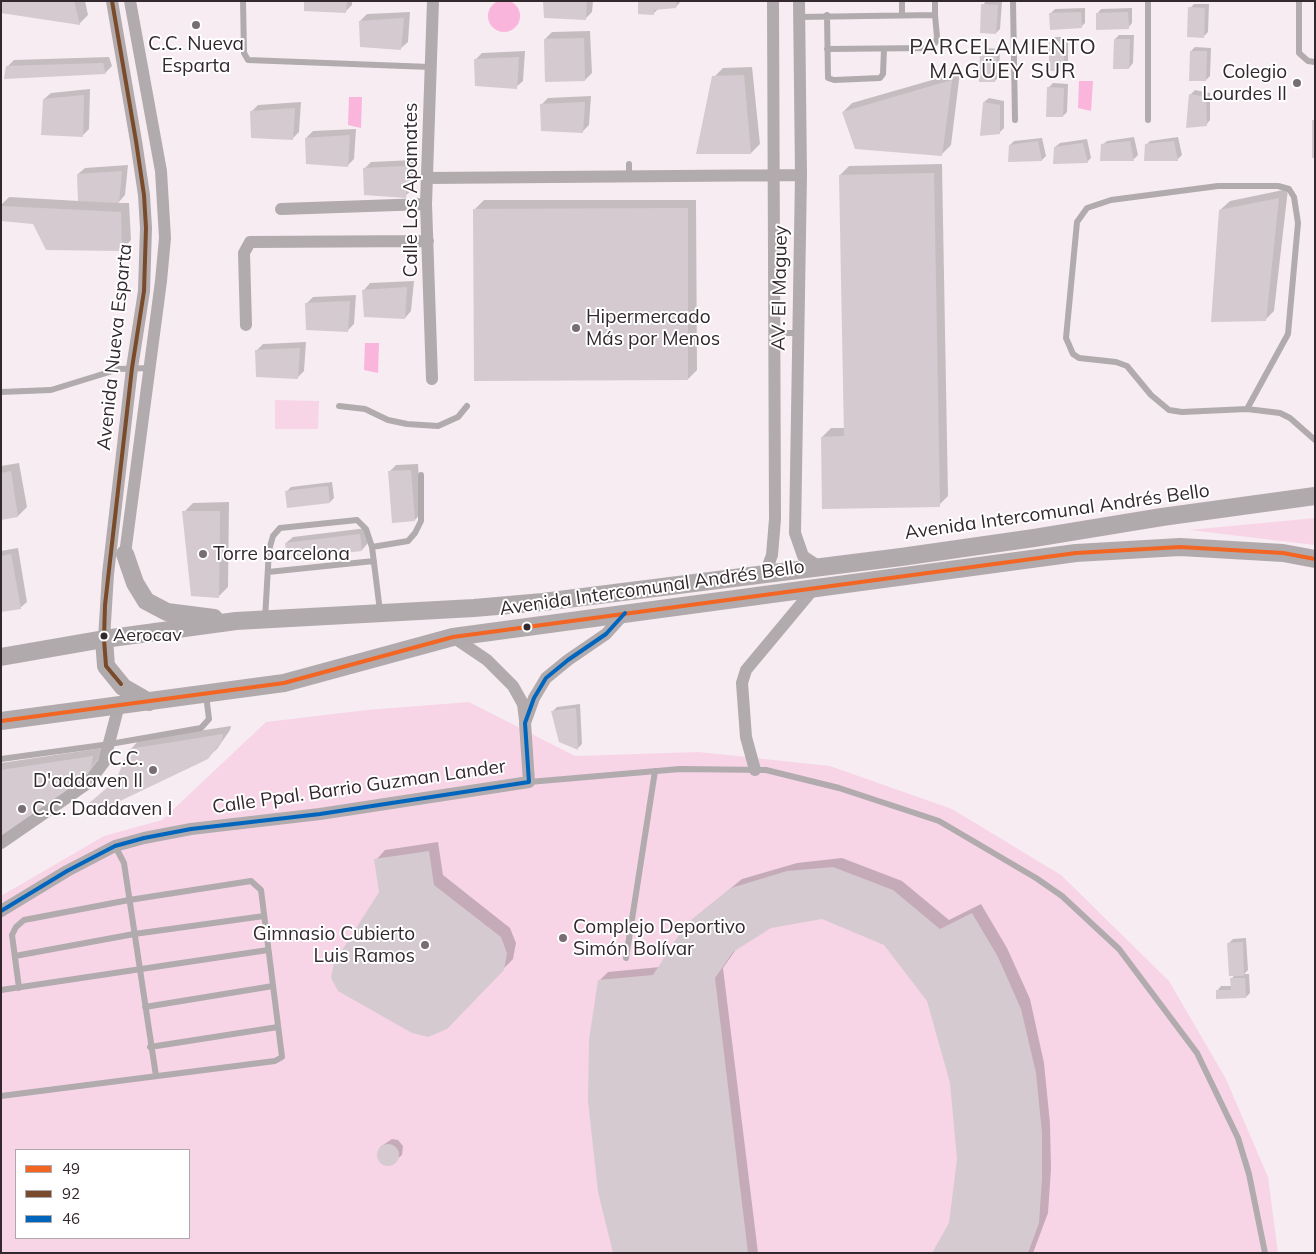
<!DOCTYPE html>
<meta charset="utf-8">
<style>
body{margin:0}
#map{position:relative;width:1316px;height:1254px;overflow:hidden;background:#f7ecf1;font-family:Mulish,sans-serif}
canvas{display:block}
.frame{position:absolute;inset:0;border:2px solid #33282e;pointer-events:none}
.legend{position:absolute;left:15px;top:1149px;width:175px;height:90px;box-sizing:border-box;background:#fff;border:1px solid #ada9ab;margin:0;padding:6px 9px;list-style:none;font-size:15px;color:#33282e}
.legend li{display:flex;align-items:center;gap:10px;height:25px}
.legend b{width:25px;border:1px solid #ada9ab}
</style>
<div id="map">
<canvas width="1316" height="1254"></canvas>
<div class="frame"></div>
<ul class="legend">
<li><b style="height:6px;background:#f26522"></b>49</li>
<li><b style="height:6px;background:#7a4b2a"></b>92</li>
<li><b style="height:6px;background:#0065bd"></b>46</li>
</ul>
</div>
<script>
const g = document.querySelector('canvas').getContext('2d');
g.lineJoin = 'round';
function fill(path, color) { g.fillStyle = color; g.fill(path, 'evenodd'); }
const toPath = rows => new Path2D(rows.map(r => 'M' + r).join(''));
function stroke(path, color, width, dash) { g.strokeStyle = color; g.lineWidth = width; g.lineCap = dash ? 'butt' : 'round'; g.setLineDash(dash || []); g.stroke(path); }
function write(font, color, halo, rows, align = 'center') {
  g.font = font + ' Mulish,sans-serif'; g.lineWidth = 4; g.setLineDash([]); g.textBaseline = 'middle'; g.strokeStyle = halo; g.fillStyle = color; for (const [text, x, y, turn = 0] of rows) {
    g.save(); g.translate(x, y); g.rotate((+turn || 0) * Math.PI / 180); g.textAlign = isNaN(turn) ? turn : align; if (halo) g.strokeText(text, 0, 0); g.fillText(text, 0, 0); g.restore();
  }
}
const green = toPath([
 [275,400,319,401,318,429,275,429],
 [1315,518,1315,545,1189,530],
 [469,702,575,756,699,752,830,766,952,809,1061,875,1169,981,1226,1079,1268,1177,1278,1253,1,1253,1,896,104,836,162,820,266,722,367,710],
 [16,1150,189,1150,189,1238,16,1238]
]);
const water = toPath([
 '488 16a16 16 0 1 1 32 0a16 16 0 1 1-32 0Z',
 [1079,81,1093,81,1091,111,1078,108],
 [349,97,362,97,361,128,348,125],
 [365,343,379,343,378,373,364,370]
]);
const shadow = toPath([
 [1,1,85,1,88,15,79,24],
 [305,1,352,1,352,5,345,12],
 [545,1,593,1,592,12,585,19],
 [639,1,681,1,676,7,659,8,653,14],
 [986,1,1002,2,1000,29,996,33,983,5],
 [1194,4,1209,4,1208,32,1204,36,1190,8],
 [1085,8,1085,23,1081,27,1051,13,1055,9],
 [1132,8,1132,23,1128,28,1097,14,1101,9],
 [410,12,408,42,401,48,360,21,367,14],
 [590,31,592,73,585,80,545,39,552,32],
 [1119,35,1134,35,1133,63,1129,68,1115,39],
 [1054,37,1068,37,1068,65,1064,70,1050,41],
 [1195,47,1211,48,1210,76,1206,80,1191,51],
 [985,48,1000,49,999,77,995,81,981,53],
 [525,51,523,81,516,87,475,60,482,53],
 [109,57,112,66,105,73,7,67,14,60],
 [752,67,760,144,751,153,714,77,723,68],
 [960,72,951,145,942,154,843,112,852,103],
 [1053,83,1068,84,1067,112,1063,116,1048,88],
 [90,89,89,129,82,136,44,99,51,93],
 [1195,90,1210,93,1210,120,1206,125,1190,95],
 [591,96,589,125,582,132,541,105,548,98],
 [989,98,1004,101,1004,128,1000,132,981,135,984,102],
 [301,102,299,132,292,139,251,112,258,105],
 [356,129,354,159,347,166,306,138,313,131],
 [1134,137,1138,155,1134,159,1101,160,1102,145,1107,141],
 [1178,137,1182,155,1178,159,1145,160,1146,145,1150,141],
 [1042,138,1046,156,1042,160,1010,145,1014,141],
 [1087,139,1091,158,1087,162,1055,147,1060,143],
 [414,160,412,190,405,196,364,169,371,162],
 [942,164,948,496,939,505,822,437,831,428,845,428,840,175,849,166],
 [128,165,125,195,118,203,129,203,131,240,122,250,34,223,1,220,1,205,9,197,79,201,78,174,85,168],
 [1288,189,1274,311,1265,320,1220,210,1230,201],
 [484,200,696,200,697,370,688,379,475,209],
 [414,281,411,311,405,318,364,290,370,283],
 [356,295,354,324,347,331,306,304,313,297],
 [306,342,304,371,297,378,256,351,263,344],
 [19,463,27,507,18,516,1,519,1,466],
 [418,464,421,513,415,520,389,472,396,465],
 [332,482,334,498,330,502,287,491,291,487],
 [229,502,228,587,219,596,184,512,193,503],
 [367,528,368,543,362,550,286,543,293,537],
 [18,548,27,602,20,608,1,611,1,551],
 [580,704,582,744,578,748,553,711,557,707],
 [231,726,230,730,217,749,207,758,117,779,130,750,139,740],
 [102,748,100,757,82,780,1,836,1,763],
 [438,842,443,875,510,928,516,943,513,959,446,1028,380,892,376,860,385,850],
 [842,858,902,881,949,920,981,904,1007,948,1030,999,1044,1063,1050,1123,1051,1169,1048,1213,1033,1253,934,1253,950,1223,958,1159,952,1083,928,1000,885,944,822,918,770,927,737,948,723,968,758,1253,614,1253,599,981,608,972,660,967,687,924,742,879,797,863],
 [1246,938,1248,970,1244,974,1249,974,1250,993,1246,997,1217,991,1221,986,1232,986,1231,979,1235,975,1229,943,1233,939],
 [392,1139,398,1140,403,1146,402,1155,390,1165,382,1164,378,1157,380,1147]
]);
const building = toPath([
 [1,1,74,1,80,25,1,13],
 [304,1,347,1,346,13,304,11],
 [543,1,587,1,586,20,544,18],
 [638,1,677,1,676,8,654,10,654,15,638,14],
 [981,4,998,5,996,34,980,33],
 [1188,7,1205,8,1204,38,1187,37],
 [1081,12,1082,28,1050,30,1049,13],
 [1128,12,1129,29,1096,30,1096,13],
 [404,18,401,50,360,47,359,21],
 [584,38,585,81,545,82,544,39],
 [1114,39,1130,39,1129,69,1113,69],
 [1049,41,1064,41,1064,71,1049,71],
 [1190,51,1207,51,1206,81,1189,81],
 [980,52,997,52,995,82,979,82],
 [519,57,517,89,475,86,474,59],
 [103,63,106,74,4,79,6,66],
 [744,75,751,154,696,154,712,76],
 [952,80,942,156,855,149,842,112],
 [1047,87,1064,88,1063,117,1046,117],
 [1189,94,1206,97,1207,126,1186,128],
 [84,95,83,137,41,135,43,99],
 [585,102,583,133,541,131,540,104],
 [983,102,1000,105,1000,134,980,136],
 [295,108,293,140,251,138,250,111],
 [1312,120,1315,120,1315,158,1312,158],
 [350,135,348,167,306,164,305,138],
 [1038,141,1042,161,1008,162,1009,145],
 [1130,141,1134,161,1100,161,1101,144],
 [1174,141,1178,161,1144,161,1145,144],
 [1083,143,1088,163,1053,164,1054,147],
 [408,166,406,198,364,195,363,168],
 [122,171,119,203,78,201,77,174],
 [934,173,940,507,822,509,821,437,844,436,839,175],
 [1279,198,1266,321,1211,322,1219,210],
 [1,206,121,212,122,251,46,250,33,224,1,221],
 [688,208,688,380,474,381,473,209],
 [407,287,405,319,364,317,362,290],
 [350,301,348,332,306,330,305,303],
 [300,348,298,379,256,377,255,350],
 [411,470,415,521,392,523,388,471],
 [11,471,18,517,1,520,1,473],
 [328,486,330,503,287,508,285,491],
 [182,511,220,511,219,598,191,596],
 [360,534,362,551,287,559,285,543],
 [11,554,21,609,1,612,1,556],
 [576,708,578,750,559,742,551,711],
 [223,734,222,741,208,759,95,813,88,804,116,780,129,749],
 [93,756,91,767,83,781,1,838,1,770],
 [429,851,434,885,501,937,507,953,504,970,447,1029,428,1037,412,1033,338,991,331,978,334,963,379,892,374,859],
 [833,867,893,890,940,929,972,913,998,957,1021,1009,1036,1073,1042,1133,1042,1179,1039,1223,1028,1253,932,1253,949,1223,957,1159,950,1083,927,1001,884,945,822,919,771,928,733,952,715,978,748,1253,613,1253,598,1192,588,1101,589,1040,598,980,653,975,686,924,731,888,787,871],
 [1243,942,1244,976,1229,976,1227,943],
 [1230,978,1245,978,1246,998,1216,999,1216,990,1231,990],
 '377 1155a11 11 0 1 1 22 0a11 11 0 1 1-22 0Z'
]);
const lane = toPath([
 [243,1,244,53,248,60,430,67],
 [1013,1,1015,120],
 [1299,1,1299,53,1308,61,1315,62],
 [827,15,828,78,834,80,880,78,883,74,884,49],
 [902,15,902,1],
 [799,17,935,15,935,1],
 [827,49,930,48,936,42,937,37,935,15],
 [1148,120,1148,1],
 [629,178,629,164],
 [775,333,798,333],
 [1,392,51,390,119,369,150,368],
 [339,406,365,409,388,420,407,424,438,426,458,417,467,406],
 [1247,409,1288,334,1298,223,1294,197,1289,189,1278,186,1218,186,1111,200,1087,208,1077,222,1066,338,1073,354,1079,358,1116,362,1127,366,1151,395,1169,410,1182,412,1247,409,1280,413,1290,418,1315,440],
 [372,547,408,541,415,533,421,521,421,475],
 [268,572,374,561],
 [265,619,269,550,273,536,280,528,357,520,366,529,372,547,380,611],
 [1,759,110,744,201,728,209,719,206,695],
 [529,782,680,769,766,770,839,788,939,821,1036,878,1062,896,1119,949,1197,1053,1238,1138,1249,1174,1265,1253],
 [115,846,124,863,156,1076],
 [15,956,134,934,264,916],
 [626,958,655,771],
 [1,990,268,950],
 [145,1007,273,986],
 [150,1047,278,1027],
 [1,1096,275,1061,282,1057,261,890,251,881,129,900,24,920,16,927,12,935,19,988]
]);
const street = toPath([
 [799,1,801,175,795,533,803,556,818,566],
 [428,178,801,175],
 [281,209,426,204],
 [246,325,244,253,250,242,428,241],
 [432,379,426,204,433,1],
 [125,554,161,281,165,238,161,171,130,1],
 [765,574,772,555,775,519,773,1],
 [453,637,487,660,513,686,523,704,525,720],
 [104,639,108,574,132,368,144,291,146,228,144,195,136,141,112,1],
 [755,770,746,737,742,683,746,670,816,586],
 [1,843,88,783,104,762,119,705],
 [1,911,67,871,115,846,144,838,191,829,320,814,529,782,525,723,534,698,546,678,568,660,606,634,625,613]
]);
const secondary = toPath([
 [125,554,135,583,146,601,167,612,214,618],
 [104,639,106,666,123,687,149,702],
 [1,657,104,639,236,621,474,608,543,602,901,557,1034,538,1162,517,1315,496],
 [1,721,284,683,453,637,1076,553,1180,547,1283,553,1315,559]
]);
const bus1 = toPath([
 [1,721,284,683,453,637,1076,553,1180,547,1283,553,1315,559]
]);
const bus2 = toPath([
 [112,1,136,141,144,195,146,228,144,291,132,368,105,605,104,639,106,666,121,684]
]);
const bus3 = toPath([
 [1,911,67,871,115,846,144,838,191,829,320,814,529,782,525,723,534,698,546,678,568,660,606,634,625,613]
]);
const markers = [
 [196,25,5,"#786d72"],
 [1297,83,5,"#786d72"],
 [576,328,5,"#786d72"],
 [203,554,5,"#786d72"],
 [527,627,4.5,"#33282e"],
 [104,636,4.5,"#33282e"],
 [153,770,5,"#786d72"],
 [22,809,5,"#786d72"],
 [563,938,5,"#786d72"],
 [425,945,5,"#786d72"]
];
const busNames = [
 ["Aerocav",113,636]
];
const poiNames = [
 ["C.C. Nueva",196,44,"center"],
 ["Esparta",196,66,"center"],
 ["Colegio",1287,72,"right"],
 ["Lourdes II",1287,94,"right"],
 ["Hipermercado",586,317],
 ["Más por Menos",586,339],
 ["Torre barcelona",213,554],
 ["C.C.",143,759,"right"],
 ["D'addaven II",143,781,"right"],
 ["C.C. Daddaven I",32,809],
 ["Complejo Deportivo",573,927],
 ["Simón Bolívar",573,949],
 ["Gimnasio Cubierto",415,934,"right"],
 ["Luis Ramos",415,956,"right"]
];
const streetNames = [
 ["Calle Los Apamates",411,190,-90],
 ["AV. El Maguey",780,288,-89],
 ["Avenida Nueva Esparta",115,347,-84],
 ["Avenida Intercomunal Andrés Bello",1057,512,-8],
 ["Avenida Intercomunal Andrés Bello",652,588,-8],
 ["Calle Ppal. Barrio Guzman Lander",359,787,-8]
];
const quarterNames = [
 ["PARCELAMIENTO",1003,48],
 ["MAGÜEY SUR",1003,72]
];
fill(green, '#f7d5e7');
fill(water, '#f9b5db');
fill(shadow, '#0003');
fill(building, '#d5cacf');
stroke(lane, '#b1abad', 6);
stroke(street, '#b1abad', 12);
stroke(secondary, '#b1aaad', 18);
stroke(bus1, '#f26522', 4);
stroke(bus2, '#7a4b2a', 4);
stroke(bus3, '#0065bd', 4);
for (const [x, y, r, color] of markers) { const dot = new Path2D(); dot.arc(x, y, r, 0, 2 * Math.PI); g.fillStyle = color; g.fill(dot); stroke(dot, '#fff', 2); }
write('18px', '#33282e', '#fff', busNames, 'left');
write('19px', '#33282e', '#fff', poiNames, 'left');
write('19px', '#33282e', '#fff', streetNames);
g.letterSpacing = '1px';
write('21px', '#33282e', '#fff', quarterNames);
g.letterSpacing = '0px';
</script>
